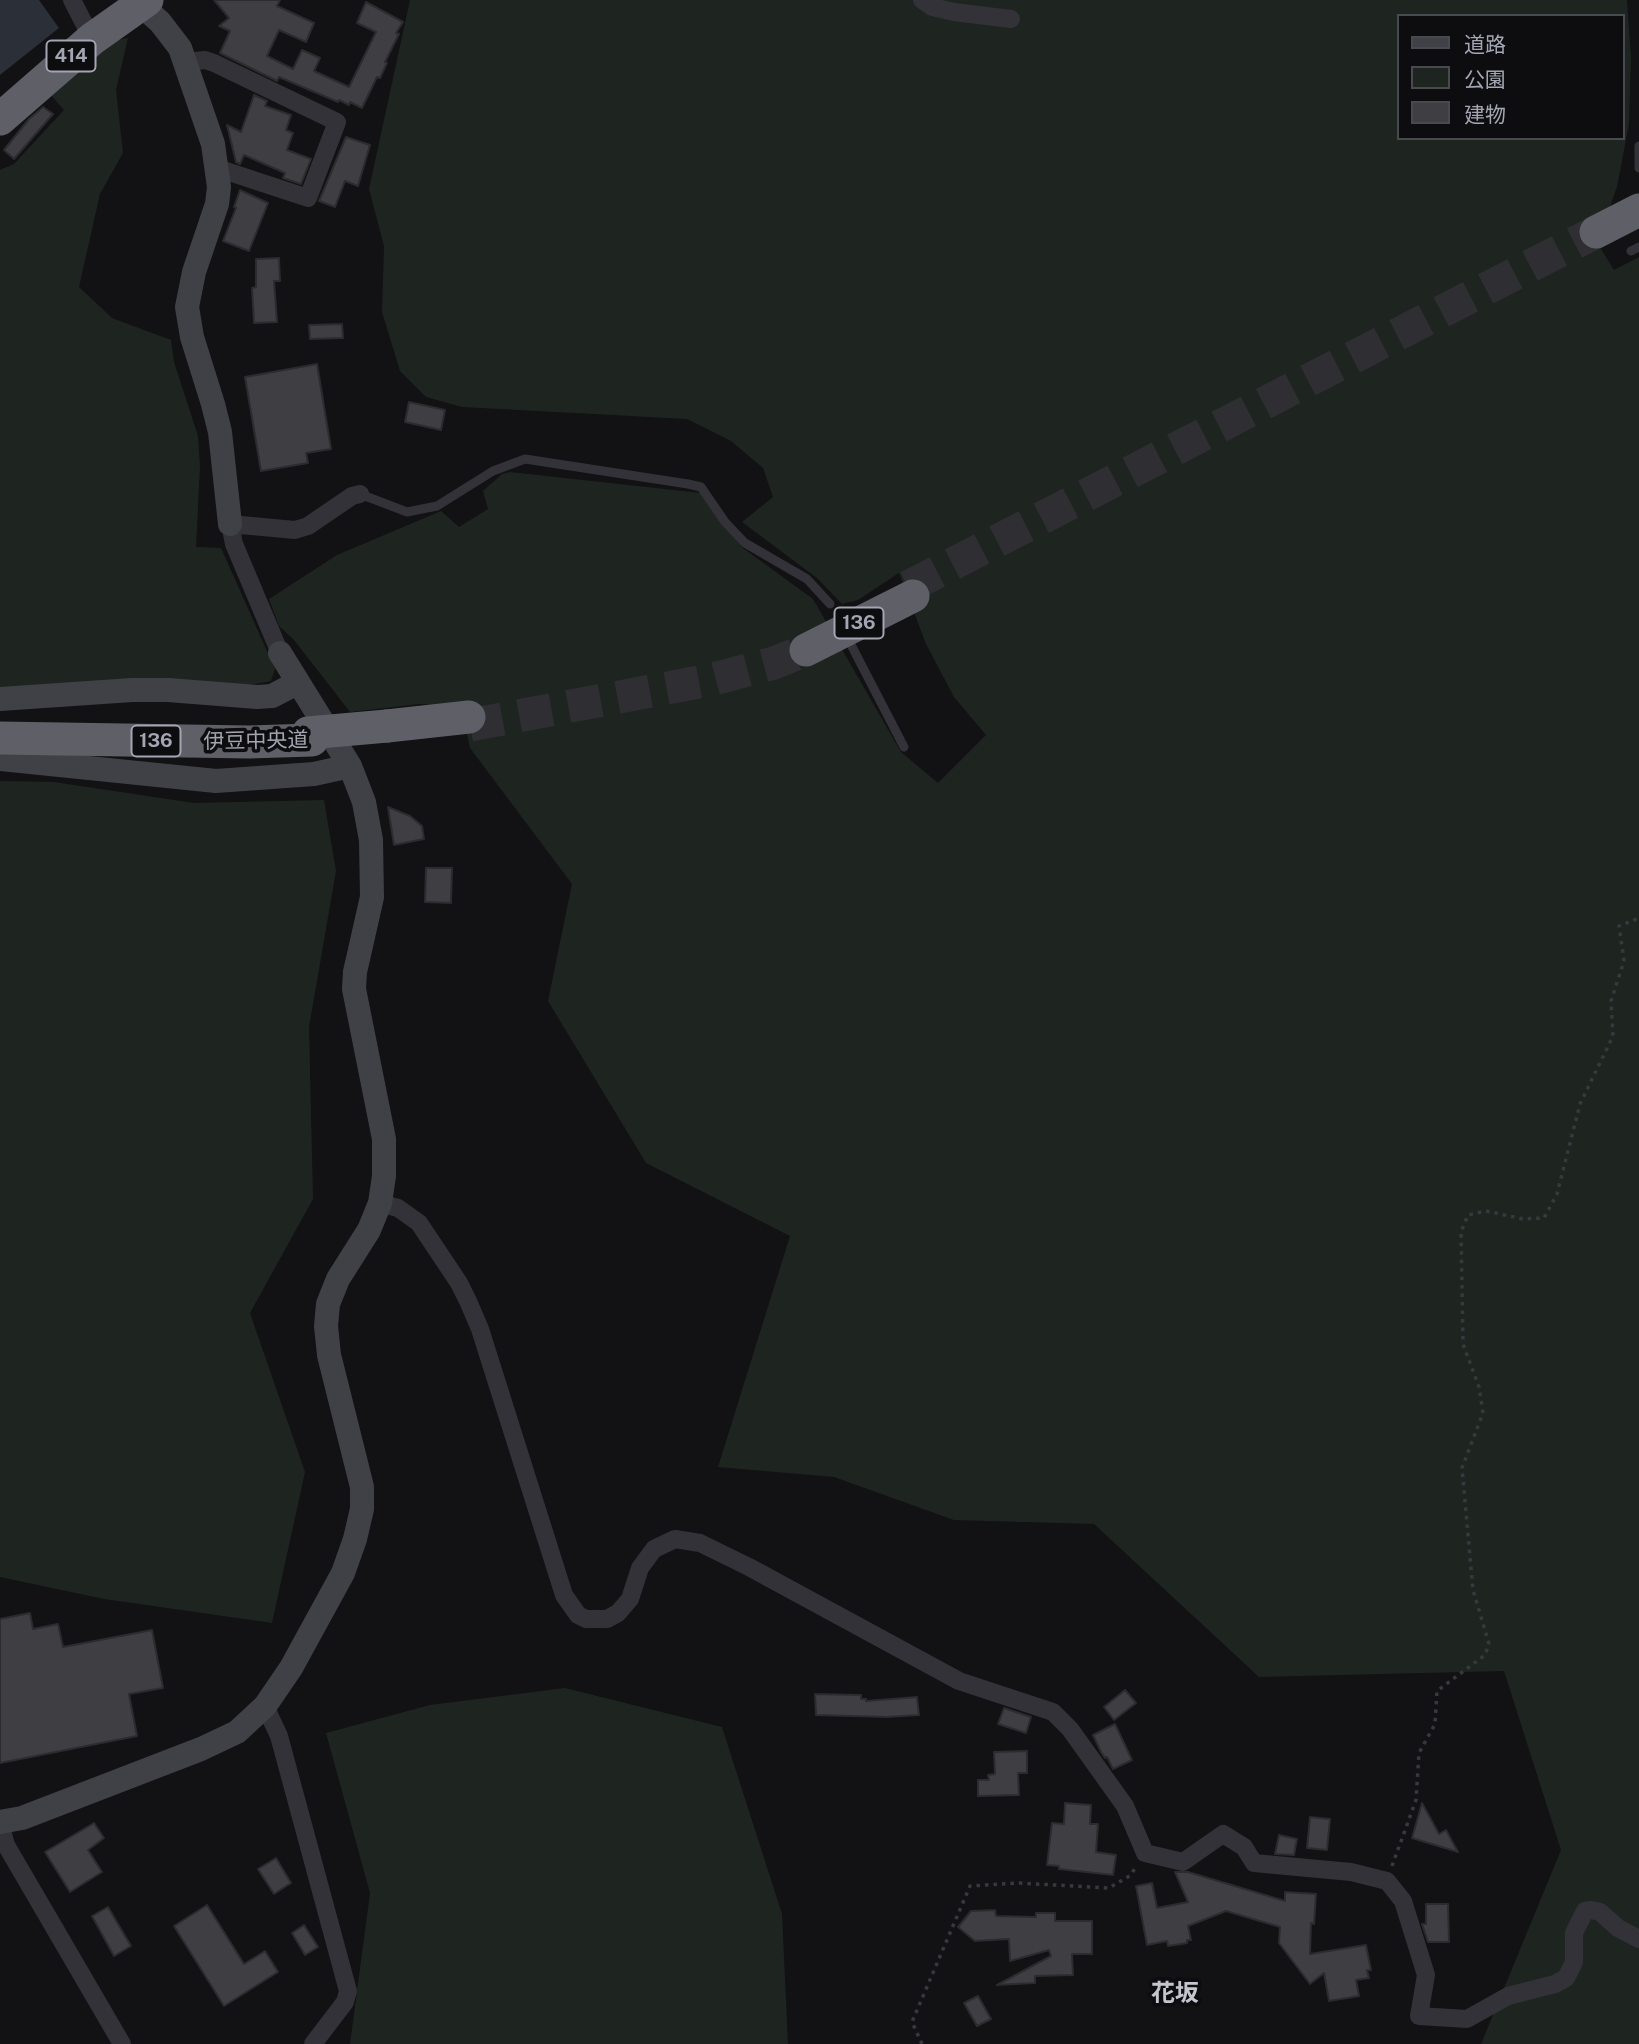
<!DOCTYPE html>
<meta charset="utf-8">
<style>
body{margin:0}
#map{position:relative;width:1639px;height:2044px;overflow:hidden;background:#121113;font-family:"Public Sans","Noto Sans JP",sans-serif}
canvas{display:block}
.legend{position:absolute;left:1397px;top:14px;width:228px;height:126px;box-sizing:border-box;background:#0d0c0e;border:2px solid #494950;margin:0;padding:9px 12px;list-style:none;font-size:21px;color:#a3a5b3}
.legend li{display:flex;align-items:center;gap:14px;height:35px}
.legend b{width:35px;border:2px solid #494950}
</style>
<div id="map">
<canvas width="1639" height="2044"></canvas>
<ul class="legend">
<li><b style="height:9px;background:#404147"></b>道路</li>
<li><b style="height:19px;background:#1e2520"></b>公園</li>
<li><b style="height:19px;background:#3e3e43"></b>建物</li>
</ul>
</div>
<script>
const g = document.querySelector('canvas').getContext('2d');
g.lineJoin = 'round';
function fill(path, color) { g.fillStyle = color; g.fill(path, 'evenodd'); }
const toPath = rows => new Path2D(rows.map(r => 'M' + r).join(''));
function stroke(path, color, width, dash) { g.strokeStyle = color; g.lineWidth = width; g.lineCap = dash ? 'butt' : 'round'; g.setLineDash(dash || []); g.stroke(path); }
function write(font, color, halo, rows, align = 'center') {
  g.font = font + ' "Public Sans","Noto Sans JP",sans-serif'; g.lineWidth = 7; g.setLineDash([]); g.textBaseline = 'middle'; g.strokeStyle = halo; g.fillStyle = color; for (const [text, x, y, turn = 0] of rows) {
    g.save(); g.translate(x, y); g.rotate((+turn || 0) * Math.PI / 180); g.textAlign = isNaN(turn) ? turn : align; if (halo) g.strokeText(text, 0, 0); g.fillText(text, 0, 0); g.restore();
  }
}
const green = toPath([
 [410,0,1627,0,1631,57,1629,124,1617,187,1608,212,1587,226,1614,270,1639,257,1639,2044,1481,2044,1561,1850,1504,1671,1259,1677,1094,1524,954,1520,834,1477,718,1467,790,1236,646,1163,548,1001,572,884,470,748,461,707,420,704,350,712,294,640,279,626,269,599,337,555,441,511,459,527,488,509,483,491,502,474,510,472,701,493,743,548,813,599,901,752,938,783,986,735,954,697,926,644,899,573,858,600,842,604,817,578,742,522,773,497,763,468,731,441,687,419,462,407,426,397,400,371,382,312,384,246,369,189],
 [1399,16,1623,16,1623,138,1399,138],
 [128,38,116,90,123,153,100,194,79,287,112,318,171,340,174,362,198,436,200,466,196,547,221,548,275,669,271,681,250,685,0,689,0,170,14,164,64,110,49,93,111,41],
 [0,781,54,782,194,803,324,800,336,871,309,1027,313,1199,250,1313,305,1472,272,1623,104,1599,0,1577],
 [565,1688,722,1727,782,1914,788,2044,350,2044,370,1893,326,1733,430,1705]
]);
const water = toPath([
 [0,0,39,0,59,28,0,75]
]);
const building = toPath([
 [214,0,280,0,277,6,314,23,306,42,279,30,267,56,293,69,302,50,320,58,314,71,349,87,376,32,357,23,366,2,403,22,396,33,399,34,385,62,387,63,380,78,377,77,362,108,350,102,349,105,339,100,338,102,279,77,277,81,220,53,230,31,219,26,229,18,214,0],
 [254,95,267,101,265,106,291,115,286,130,293,133,287,150,311,159,301,184,283,178,285,173,244,155,240,164,236,162,227,125,241,132,254,95],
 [43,107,53,114,14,159,4,150,29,119,43,107],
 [346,137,370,145,358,186,345,181,335,207,319,201,346,137],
 [240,190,268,203,249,251,223,241,236,208,234,207,240,190],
 [279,258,280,281,274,281,277,322,254,323,252,288,256,287,256,259,279,258],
 [342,324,343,338,310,339,309,325,342,324],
 [317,364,331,449,306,453,308,463,261,471,245,377,317,364],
 [409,402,445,410,441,430,405,422,409,402],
 [388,807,410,816,422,826,424,839,394,845,388,807],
 [426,868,452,868,451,903,425,902,426,868],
 [30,1613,33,1629,58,1624,63,1647,152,1630,163,1688,129,1694,137,1736,0,1763,0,1619,30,1613],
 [1125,1690,1136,1703,1114,1720,1104,1707,1125,1690],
 [815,1694,861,1695,861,1699,866,1699,866,1701,917,1697,919,1715,887,1717,816,1715,815,1694],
 [1004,1708,1031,1717,1026,1733,998,1724,1004,1708],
 [1115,1724,1132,1760,1113,1769,1107,1757,1105,1758,1101,1752,1093,1735,1115,1724],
 [1027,1751,1027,1773,1018,1773,1019,1795,978,1796,978,1780,989,1780,988,1775,995,1774,994,1752,1027,1751],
 [1065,1803,1091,1805,1090,1824,1098,1824,1096,1852,1116,1855,1113,1875,1059,1869,1059,1866,1047,1865,1052,1823,1064,1824,1065,1803],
 [1422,1803,1439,1834,1446,1830,1458,1852,1412,1838,1422,1803],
 [1310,1817,1330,1819,1327,1850,1307,1848,1310,1817],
 [94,1823,104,1838,88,1850,102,1872,70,1892,45,1852,94,1823],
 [1279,1835,1297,1839,1294,1855,1275,1854,1279,1835],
 [276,1858,291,1883,274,1894,258,1869,276,1858],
 [1175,1872,1188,1872,1285,1901,1285,1892,1316,1894,1314,1924,1311,1923,1310,1954,1366,1945,1371,1970,1367,1970,1369,1978,1356,1980,1359,1996,1329,2001,1324,1973,1310,1984,1279,1943,1280,1927,1226,1911,1188,1926,1191,1940,1187,1940,1187,1943,1168,1946,1167,1941,1147,1945,1136,1886,1152,1883,1157,1908,1188,1902,1175,1872],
 [1426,1904,1448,1904,1449,1942,1428,1942,1422,1924,1426,1924,1426,1904],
 [207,1905,244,1964,265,1951,278,1972,224,2006,174,1926,207,1905],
 [108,1907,131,1946,114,1956,92,1916,108,1907],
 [995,1910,996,1916,1036,1917,1036,1913,1055,1913,1055,1921,1092,1921,1092,1954,1072,1954,1073,1975,1035,1976,1035,1983,997,1985,1051,1956,1049,1950,1010,1961,1009,1939,975,1941,958,1927,971,1911,995,1910],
 [304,1925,318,1947,305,1955,292,1933,304,1925],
 [978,1996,991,2019,977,2026,964,2003,978,1996]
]);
const highwayTunnel = toPath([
 [908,587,1596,232],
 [470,725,710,680,774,663,806,650]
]);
const path = toPath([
 [1392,1866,1416,1800,1419,1753,1435,1724,1437,1691,1485,1655,1489,1644,1473,1590,1462,1468,1483,1413,1479,1387,1463,1344,1461,1232,1468,1215,1486,1211,1523,1219,1544,1218,1557,1194,1580,1104,1613,1036,1611,1001,1624,961,1619,926,1639,918],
 [922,2044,912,2022,970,1886,1019,1883,1109,1888,1131,1875,1135,1868]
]);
const lane = toPath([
 [1639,146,1639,168],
 [1631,251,1639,247],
 [360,494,407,512,437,506,493,471,525,459,688,484,701,487,725,522,745,543,807,579,830,604],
 [847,637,904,747]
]);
const street = toPath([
 [72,0,92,39],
 [922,0,932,7,954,12,1011,19],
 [187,62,205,60,214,63,337,122,308,198,217,168],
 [280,653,234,544,230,524,295,530,308,526,352,496,360,494],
 [380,1203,398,1208,419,1223,459,1283,468,1301,480,1329,564,1595,578,1615,586,1619,607,1619,618,1613,630,1599,640,1568,654,1549,675,1539,700,1543,749,1567,959,1681,1053,1712,1070,1729,1125,1806,1145,1853,1183,1862,1223,1834,1244,1847,1254,1863,1351,1872,1387,1881,1403,1901,1426,1975,1419,2016,1467,2019,1508,1996,1555,1984,1566,1978,1574,1962,1574,1933,1585,1911,1591,1910,1600,1912,1618,1928,1639,1939],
 [265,1706,279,1736,348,1991,345,2002,313,2044],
 [0,1823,6,1845,122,2044]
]);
const secondary = toPath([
 [141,5,160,22,180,48,213,144,219,187,217,204,194,272,187,307,192,337,213,404,220,432,230,524],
 [0,699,132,690,168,690,257,697,272,696,297,683],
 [0,759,216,781,314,774,350,766],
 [0,1822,22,1818,201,1749,237,1732,265,1706,291,1668,343,1573,355,1539,362,1509,362,1487,329,1355,326,1326,328,1304,338,1279,369,1230,380,1203,384,1176,384,1139,354,989,355,972,372,897,371,840,364,802,350,766,280,653]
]);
const highway = toPath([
 [0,119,92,39,147,0],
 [1596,232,1639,210],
 [806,650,913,596],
 [387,726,469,717],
 [0,738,249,742,312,740]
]);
const highwayBridge = toPath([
 [308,733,387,726]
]);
const shields = [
 [71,56,49],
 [859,623,49],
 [156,741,49]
];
const shieldNames = [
 ["414",71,56],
 ["136",859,623],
 ["136",156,741]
];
const streetNames = [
 ["伊豆中央道",256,741,-1]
];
const quarterNames = [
 ["花坂",1175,1994]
];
fill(green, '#1e2520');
fill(water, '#2a2f38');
fill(building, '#3e3e43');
stroke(building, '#2c2b2f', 2);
stroke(highwayTunnel, '#2f2f33', 33, [33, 17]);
stroke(path, '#38393f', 3.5, [3.5, 5]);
stroke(lane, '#333238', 9);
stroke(street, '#333238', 18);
stroke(secondary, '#404147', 24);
stroke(highway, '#5f5f68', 33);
stroke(highwayBridge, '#5f5f68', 33);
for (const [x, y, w] of shields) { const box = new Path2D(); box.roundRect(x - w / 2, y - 15.5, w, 31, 5); g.fillStyle = '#0d0c0e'; g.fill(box); stroke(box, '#a3a5b3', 2); }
write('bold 19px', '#a3a5b3', null, shieldNames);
write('21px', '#a3a5b3', '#0d0c0e', streetNames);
write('bold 24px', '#c4c5cf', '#0d0c0e', quarterNames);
</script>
